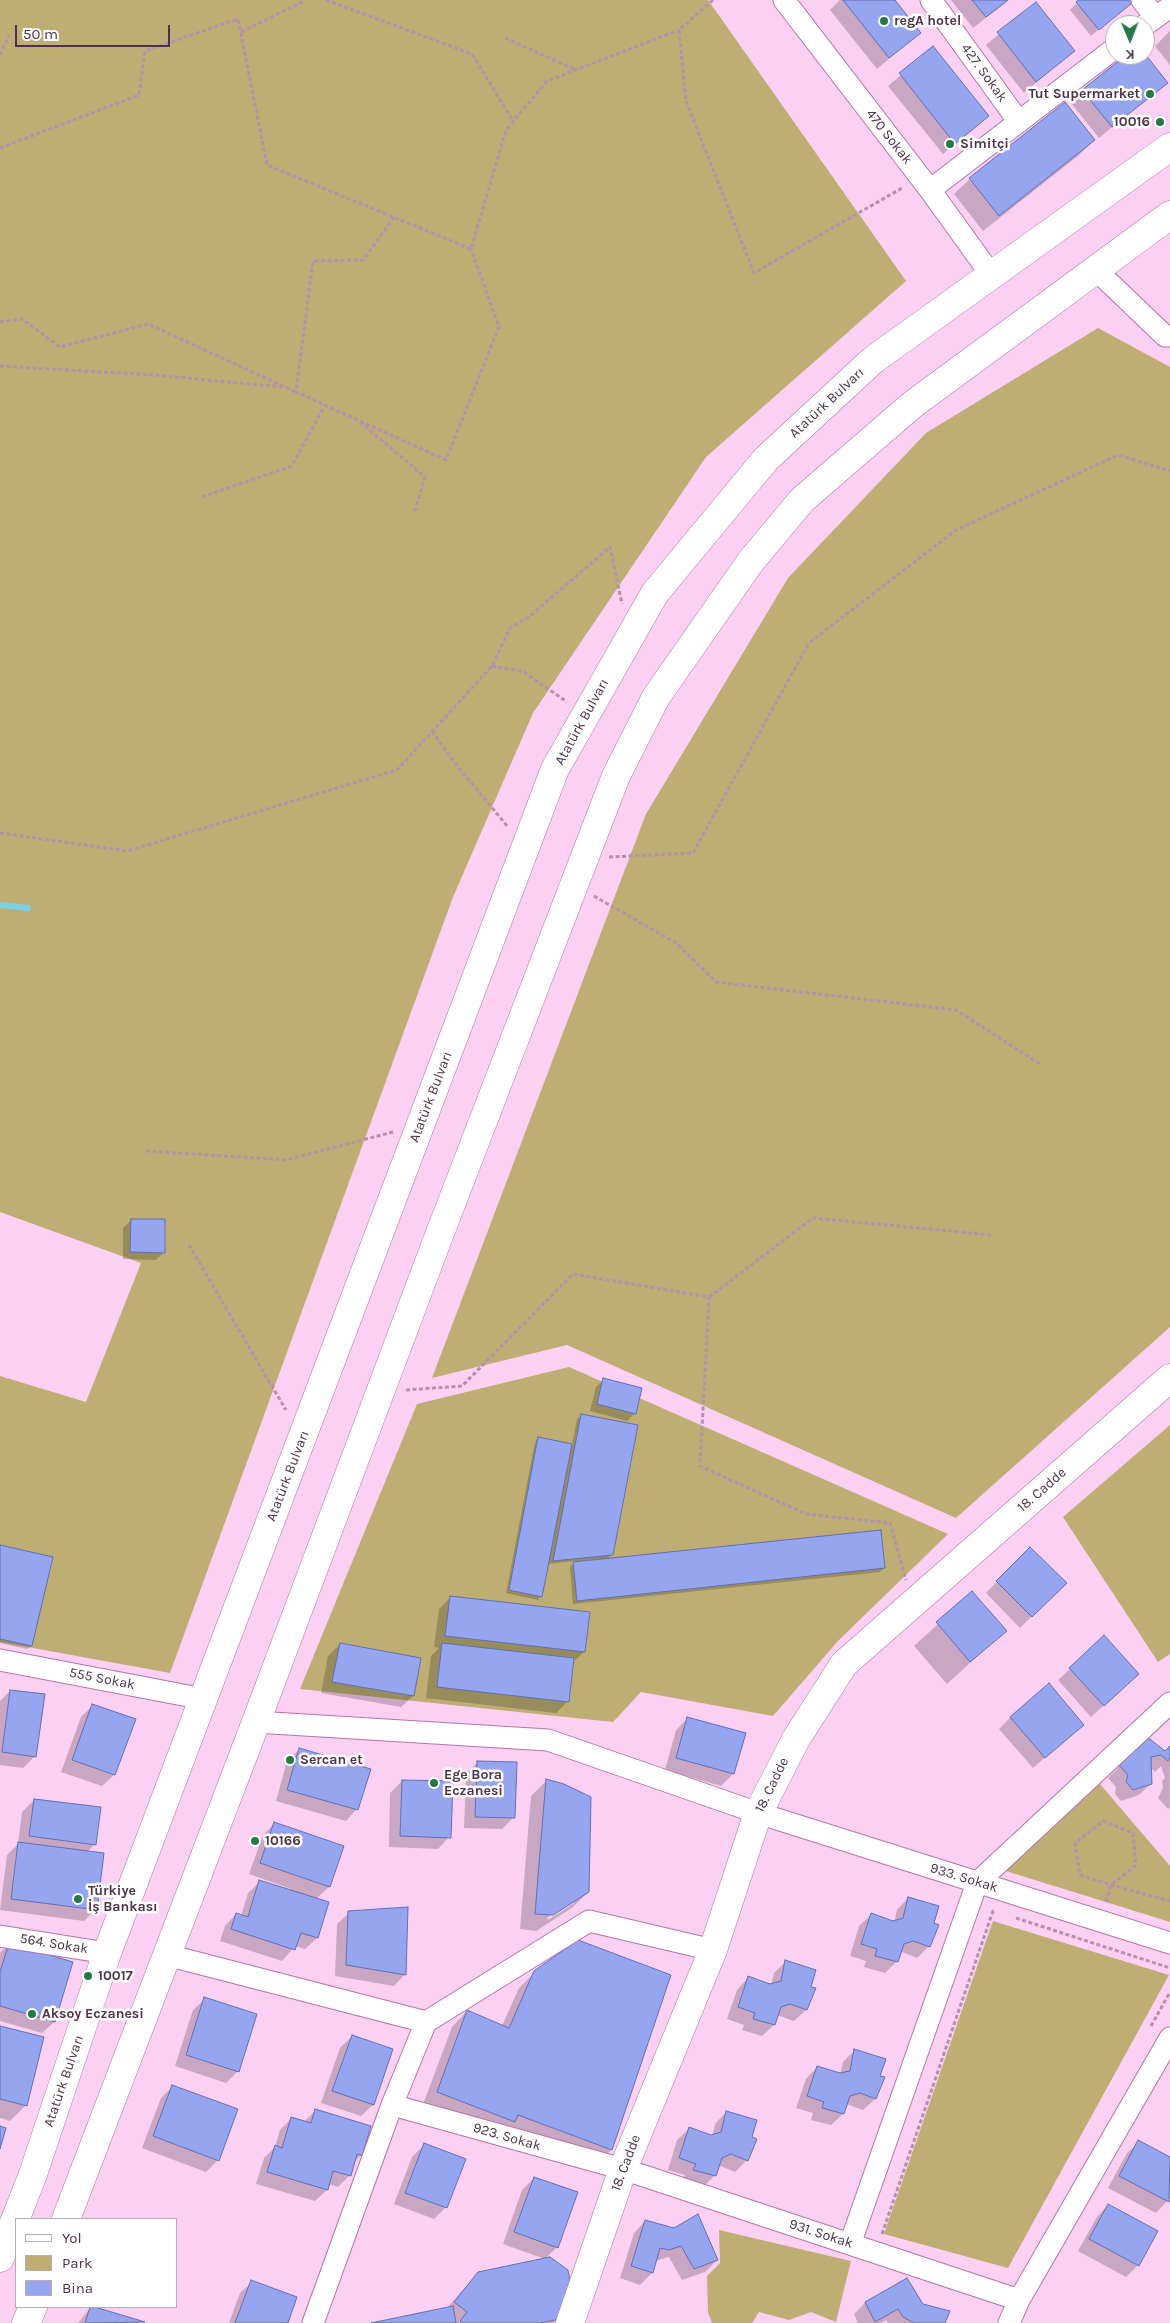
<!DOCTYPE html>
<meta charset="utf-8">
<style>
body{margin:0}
#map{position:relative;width:1170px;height:2323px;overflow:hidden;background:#fcd0f2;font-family:Karla,sans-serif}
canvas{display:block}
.legend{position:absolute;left:15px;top:2218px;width:162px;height:90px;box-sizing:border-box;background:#fff;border:1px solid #b8adb6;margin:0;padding:6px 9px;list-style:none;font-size:15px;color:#4e3148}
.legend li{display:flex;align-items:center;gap:10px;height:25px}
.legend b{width:25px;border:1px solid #b8adb6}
.north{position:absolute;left:1105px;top:15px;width:50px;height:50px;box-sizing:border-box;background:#fff;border:1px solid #b8adb6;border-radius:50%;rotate:179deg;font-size:14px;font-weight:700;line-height:20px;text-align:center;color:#4e3148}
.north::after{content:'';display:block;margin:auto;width:18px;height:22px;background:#277849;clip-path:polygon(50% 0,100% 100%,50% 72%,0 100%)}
.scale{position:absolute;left:15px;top:25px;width:155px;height:22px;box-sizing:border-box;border:2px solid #4e3148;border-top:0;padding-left:6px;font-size:15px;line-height:18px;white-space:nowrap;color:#4e3148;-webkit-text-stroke:4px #fff;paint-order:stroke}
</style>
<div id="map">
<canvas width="1170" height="2323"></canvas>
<ul class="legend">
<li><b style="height:6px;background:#fff"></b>Yol</li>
<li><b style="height:14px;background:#beae74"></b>Park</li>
<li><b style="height:14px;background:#95a5f0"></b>Bina</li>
</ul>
<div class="north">K</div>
<div class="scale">50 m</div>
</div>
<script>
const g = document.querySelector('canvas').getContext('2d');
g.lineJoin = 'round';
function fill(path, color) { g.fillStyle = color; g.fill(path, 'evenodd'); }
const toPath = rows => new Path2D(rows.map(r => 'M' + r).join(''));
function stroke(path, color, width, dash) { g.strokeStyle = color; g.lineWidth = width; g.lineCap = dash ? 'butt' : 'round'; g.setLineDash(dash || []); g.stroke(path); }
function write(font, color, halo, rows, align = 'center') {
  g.font = font + ' Karla,sans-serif'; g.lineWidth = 5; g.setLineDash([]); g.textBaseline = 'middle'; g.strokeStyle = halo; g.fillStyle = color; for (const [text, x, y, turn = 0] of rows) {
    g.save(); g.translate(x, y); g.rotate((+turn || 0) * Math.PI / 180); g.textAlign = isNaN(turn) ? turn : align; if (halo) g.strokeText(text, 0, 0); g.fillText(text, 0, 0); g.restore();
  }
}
const green = toPath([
 [0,0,708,0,906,281,706,457,533,713,453,897,170,1673,0,1642,0,1376,86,1402,141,1263,0,1212],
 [1098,328,1170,367,1170,1327,956,1518,567,1345,432,1378,646,814,788,578,926,433],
 [569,1367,948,1534,838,1641,773,1716,641,1692,613,1722,300,1689,417,1404],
 [1170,1425,1170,1654,1158,1662,1063,1517],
 [1100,1784,1170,1866,1170,1922,1006,1871],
 [993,1921,1169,1975,1008,2268,884,2234],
 [719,2230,851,2261,836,2322,811,2312,789,2320,759,2312,752,2323,712,2323,708,2312,707,2276,720,2263]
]);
const shadow = toPath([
 [840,0,893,0,919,33,877,69,830,10],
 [951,0,1009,0,973,28],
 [1080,0,1128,0,1130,3,1091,36,1070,10],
 [1036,3,1073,51,1024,93,986,45],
 [1170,31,1170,65,1155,46],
 [933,48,988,116,943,154,888,86],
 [1128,55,1166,83,1099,138,1071,103],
 [1064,104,1094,140,1078,156,983,231,954,194,970,179],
 [131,1220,164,1252,156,1260,123,1259,123,1228],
 [603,1380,635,1413,627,1421,590,1411,596,1387],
 [581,1415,612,1554,607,1560,884,1568,880,1572,573,1604,570,1567,575,1561,547,1564,541,1596,538,1600,506,1593,535,1442,538,1438,572,1445,577,1419],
 [0,1546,51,1558,31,1646,27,1649,0,1643],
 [1030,1548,1065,1583,1020,1628,986,1593],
 [972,1593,1005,1631,947,1684,914,1646],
 [451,1597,584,1652,572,1663,568,1701,556,1713,426,1698,431,1656,439,1648,434,1647,439,1609],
 [340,1644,413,1696,401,1707,321,1693,328,1656],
 [1070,1669,1126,1685,1091,1717,1058,1680],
 [10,1691,35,1756,23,1768,0,1765,0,1701],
 [93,1705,114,1775,102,1786,61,1772,81,1717],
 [1011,1717,1082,1725,1033,1768,999,1729],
 [688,1718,744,1733,733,1774,721,1786,665,1770,676,1730],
 [1129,1745,1165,1752,1170,1747,1170,1808,1168,1809,1158,1798,1163,1788,1162,1781,1165,1778,1161,1766,1155,1772,1150,1767,1151,1783,1139,1795,1121,1801,1115,1794,1116,1787,1108,1778,1119,1767,1115,1763],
 [299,1750,357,1809,346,1821,276,1801,287,1761],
 [478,1762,514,1817,502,1829,464,1828,466,1774],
 [402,1781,449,1837,438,1849,389,1847,390,1793],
 [546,1781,588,1892,572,1908,536,1931,520,1929,531,1796],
 [574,1900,574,1903,548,1920,547,1918],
 [34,1800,95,1844,87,1852,96,1909,84,1921,0,1910,7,1855,18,1844,22,1812],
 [274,1824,329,1887,316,1899,317,1938,305,1949,295,1946,282,1961,220,1941,225,1926,236,1914,241,1916,248,1893,260,1882,290,1891,291,1889,249,1874,263,1835],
 [908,1898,929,1946,917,1958,900,1951,897,1961,885,1973,864,1967,866,1961,850,1956,859,1926,871,1915,894,1923,897,1910],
 [349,1913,405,1974,394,1986,335,1976,337,1924],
 [9,1944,54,2022,42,2033,0,2021,0,1953],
 [786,1961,809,1988,806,2010,794,2021,777,2015,774,2025,762,2036,742,2030,744,2025,727,2019,737,1990,748,1978,771,1986,774,1973],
 [535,1972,669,1976,611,2150,595,2165,422,2107,452,2027,467,2011,502,2026,519,1988],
 [205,1999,238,2071,226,2083,175,2066,193,2010],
 [0,2027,26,2105,10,2121,0,2118],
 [352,2036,392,2050,373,2105,361,2116,321,2103,340,2048],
 [855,2050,878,2076,884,2078,875,2099,863,2110,846,2104,843,2114,831,2125,811,2120,813,2113,796,2108,806,2079,817,2067,840,2075,843,2062],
 [173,2086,218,2160,206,2172,142,2148,161,2098],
 [315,2111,361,2155,354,2162,350,2175,338,2187,328,2184,327,2190,315,2201,256,2184,264,2158,275,2147,280,2130,292,2118,304,2122],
 [726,2112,747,2160,735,2172,718,2165,715,2175,703,2187,682,2181,685,2175,668,2170,677,2140,689,2129,712,2137,715,2124],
 [1139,2142,1170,2159,1170,2198,1156,2213,1108,2188,1127,2153],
 [424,2145,446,2207,434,2219,394,2204,412,2157],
 [534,2178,557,2247,545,2259,503,2244,522,2190],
 [1108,2205,1156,2231,1138,2265,1126,2277,1078,2251,1097,2217],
 [645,2221,717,2260,705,2272,682,2280,669,2257,655,2261,652,2273,640,2285,620,2278,634,2233],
 [478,2273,559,2318,554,2323,377,2323,447,2308],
 [252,2282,286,2323,229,2323,240,2293],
 [865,2303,922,2305,944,2323,888,2323,886,2320,881,2323,858,2323,854,2314],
 [91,2307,142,2323,78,2323]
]);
const stream = toPath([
 [0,905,28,908]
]);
const building = toPath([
 [843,0,895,0,921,33,889,58,843,0],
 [972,0,1008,0,986,17,972,0],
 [1078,0,1129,0,1132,3,1099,30,1076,2,1078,0],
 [1036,2,1075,51,1036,82,997,32,1036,2],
 [933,46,989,116,955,144,899,73,933,46],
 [1145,54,1168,83,1112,127,1082,90,1126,55,1145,54],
 [1065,102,1095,140,999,216,969,178,1065,102],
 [131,1219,165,1219,165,1253,130,1252,131,1219],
 [603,1378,642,1388,636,1414,597,1404,603,1378],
 [581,1414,638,1425,613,1555,553,1561,581,1414],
 [538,1437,572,1444,542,1597,509,1590,538,1437],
 [881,1530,885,1568,577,1601,573,1562,881,1530],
 [0,1545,53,1557,32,1646,0,1639,0,1545],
 [1030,1547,1067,1583,1032,1617,996,1581,1030,1547],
 [972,1591,1007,1631,970,1662,936,1622,972,1591],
 [450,1596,590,1612,585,1652,445,1636,450,1596],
 [1104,1635,1139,1674,1104,1706,1069,1668,1104,1635],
 [340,1643,421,1658,414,1696,332,1682,340,1643],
 [442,1643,574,1658,569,1702,437,1687,442,1643],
 [1049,1683,1084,1725,1045,1758,1010,1717,1049,1683],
 [10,1690,45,1694,36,1757,2,1752,10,1690],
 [92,1704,136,1719,115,1775,72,1760,92,1704],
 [687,1717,746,1733,734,1774,676,1758,687,1717],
 [1141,1732,1165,1751,1170,1746,1170,1757,1168,1761,1161,1755,1151,1757,1152,1784,1133,1790,1126,1782,1128,1775,1119,1765,1130,1755,1141,1732],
 [299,1748,371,1769,358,1810,287,1790,299,1748],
 [477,1761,517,1762,515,1818,475,1817,477,1761],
 [546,1779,564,1784,591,1797,589,1892,553,1915,535,1914,546,1779],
 [402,1780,453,1781,451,1838,400,1836,402,1780],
 [34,1799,101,1807,96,1845,29,1836,34,1799],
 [274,1822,344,1846,330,1887,260,1863,274,1822],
 [18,1842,104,1853,97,1910,11,1899,18,1842],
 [259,1880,329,1902,318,1938,301,1933,295,1950,231,1929,236,1913,248,1917,259,1880],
 [908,1897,939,1906,934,1923,939,1925,930,1947,913,1941,904,1944,898,1962,875,1956,877,1949,861,1944,871,1913,893,1921,903,1918,908,1897],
 [408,1907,406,1975,346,1965,348,1911,408,1907],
 [578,1940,671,1975,612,2150,518,2115,515,2122,437,2092,467,2010,509,2028,534,1971,578,1940],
 [9,1943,73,1962,55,2022,0,2006,0,1972,9,1943],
 [785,1960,816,1970,811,1987,816,1988,807,2010,790,2004,781,2007,775,2025,753,2019,755,2013,738,2007,748,1976,770,1984,781,1981,785,1960],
 [204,1997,257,2014,239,2072,186,2055,204,1997],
 [0,2026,44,2037,27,2106,0,2099,0,2026],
 [352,2035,393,2049,374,2105,332,2091,352,2035],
 [854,2049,886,2059,880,2076,885,2077,876,2099,860,2093,850,2096,844,2114,822,2108,824,2102,807,2096,817,2066,840,2073,850,2071,854,2049],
 [172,2085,238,2109,219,2161,153,2136,172,2085],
 [315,2109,371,2126,362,2156,357,2154,351,2176,333,2171,328,2190,267,2172,275,2145,282,2148,291,2117,311,2123,315,2109],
 [726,2111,757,2120,752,2137,757,2139,748,2161,731,2154,722,2158,716,2176,693,2170,696,2164,679,2158,689,2127,711,2135,721,2132,726,2111],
 [0,2126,6,2128,0,2149,0,2126],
 [1138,2140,1170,2157,1169,2202,1119,2176,1138,2140],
 [424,2143,466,2159,447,2208,405,2193,424,2143],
 [534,2177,578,2192,558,2248,514,2232,534,2177],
 [1108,2204,1158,2231,1139,2266,1089,2239,1108,2204],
 [698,2214,718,2260,694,2269,681,2246,669,2250,660,2248,653,2273,631,2266,645,2220,674,2228,698,2214],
 [550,2257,568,2270,574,2302,560,2319,540,2323,462,2323,460,2321,467,2312,454,2302,478,2272,550,2257],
 [907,2278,923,2304,950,2311,945,2323,914,2323,903,2317,898,2309,875,2322,865,2302,907,2278],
 [251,2280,297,2297,288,2323,235,2323,251,2280],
 [453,2306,456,2323,371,2323,453,2306],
 [90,2307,95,2307,145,2322,85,2323,90,2307]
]);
const path = toPath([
 [326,0,472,54,513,121],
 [713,0,679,30,686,101,754,273,902,188],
 [241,32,306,0],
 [505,38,576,70],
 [0,55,9,35],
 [0,148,139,95,145,51,238,19,267,165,471,249,506,130,547,81,679,30],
 [394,217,363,260,313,261,296,392,446,460,499,327,471,249],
 [0,322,22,319,60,347,148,324,296,392],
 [0,366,154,375,282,387],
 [360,422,425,477,414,514],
 [202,497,292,466,325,405],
 [492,666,524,672,567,702],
 [432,731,458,767,508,827],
 [0,833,127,851,397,770,492,666,510,628,529,617,610,547,622,604],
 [609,857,693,853,809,643,956,530,1118,455,1170,471],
 [594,896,676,943,716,982,956,1010,1040,1064],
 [146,1151,286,1160,393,1132],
 [189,1245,286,1410],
 [709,1297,813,1218,992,1235],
 [406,1390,462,1386,573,1274,709,1297,700,1466,806,1514,890,1523,906,1580],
 [1106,1902,1111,1885,1136,1865,1133,1833,1103,1821,1075,1843,1080,1875,1111,1885,1170,1901],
 [1016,1918,1170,1968],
 [1151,2026,1170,1992],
 [882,2234,993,1911,996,1912]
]);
const street = toPath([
 [784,0,930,190,992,276],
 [931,0,1019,122],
 [1142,0,1155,17],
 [1145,25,1170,7],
 [930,190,1115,48],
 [1095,269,1165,336,1170,336],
 [0,1660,204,1699],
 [256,1722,548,1740,758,1813,1170,1943],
 [0,1936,107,1953],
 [167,1955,426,2022],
 [392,2105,623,2169,1019,2300],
 [850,2244,977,1883,1170,1703],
 [313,2323,392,2105,426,2022,589,1921,713,1950],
 [1009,2323,1019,2300,1170,2038]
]);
const secondary = toPath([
 [570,2323,623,2169,713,1950,758,1813,796,1739,844,1664,1170,1378]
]);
const primary = toPath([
 [66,2219,256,1722,440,1233,616,776,656,697,751,561,802,500,912,405,1170,215],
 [0,2258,32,2177,107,1953,555,769,655,593,766,459,873,360,1170,147],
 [26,2323,33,2307]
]);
const markers = [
 [884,21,5,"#277849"],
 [1150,94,5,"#277849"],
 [1160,122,5,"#277849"],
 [950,144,5,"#277849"],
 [290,1760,5,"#277849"],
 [434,1783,5,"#277849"],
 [255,1841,5,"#277849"],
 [78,1899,5,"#277849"],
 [88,1976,5,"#277849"],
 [32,2014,5,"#277849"]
];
const poiNames = [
 ["regA hotel",894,21],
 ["Tut Supermarket",1140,94,"right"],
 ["10016",1150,122,"right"],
 ["Simitçi",960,144],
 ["Sercan et",300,1760],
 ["Ege Bora",444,1775],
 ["Eczanesi",444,1791],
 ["10166",265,1841],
 ["Türkiye",88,1891],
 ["İş Bankası",88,1907],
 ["10017",98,1976],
 ["Aksoy Eczanesi",42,2014]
];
const streetNames = [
 ["427. Sokak",984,73,54],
 ["470 Sokak",889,137,52],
 ["Atatürk Bulvarı",827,403,-43],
 ["Atatürk Bulvarı",582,722,-61],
 ["Atatürk Bulvarı",431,1097,-69],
 ["Atatürk Bulvarı",288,1476,-69],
 ["18. Cadde",1042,1490,-41],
 ["555 Sokak",102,1679,11],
 ["18. Cadde",772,1785,-64],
 ["933. Sokak",964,1878,17],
 ["564. Sokak",54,1944,9],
 ["Atatürk Bulvarı",64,2081,-71],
 ["923. Sokak",507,2137,16],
 ["18. Cadde",626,2163,-69],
 ["931. Sokak",821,2234,18]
];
fill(green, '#beae74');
fill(shadow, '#0003');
stroke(stream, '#7ad1e5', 6);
fill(building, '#95a5f0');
stroke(building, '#616fb4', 1);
stroke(street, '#b673a9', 23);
stroke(secondary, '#b673a9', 29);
stroke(primary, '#b673a9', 29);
stroke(path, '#b690ad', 3, [4, 2.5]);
stroke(street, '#fff', 21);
stroke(secondary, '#fff', 28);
stroke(primary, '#fff', 28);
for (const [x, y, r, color] of markers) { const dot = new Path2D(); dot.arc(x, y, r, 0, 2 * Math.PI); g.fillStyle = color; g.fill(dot); stroke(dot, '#fff', 2); }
write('bold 14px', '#4e3148', '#fff', poiNames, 'left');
write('14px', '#4e3148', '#fff', streetNames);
</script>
